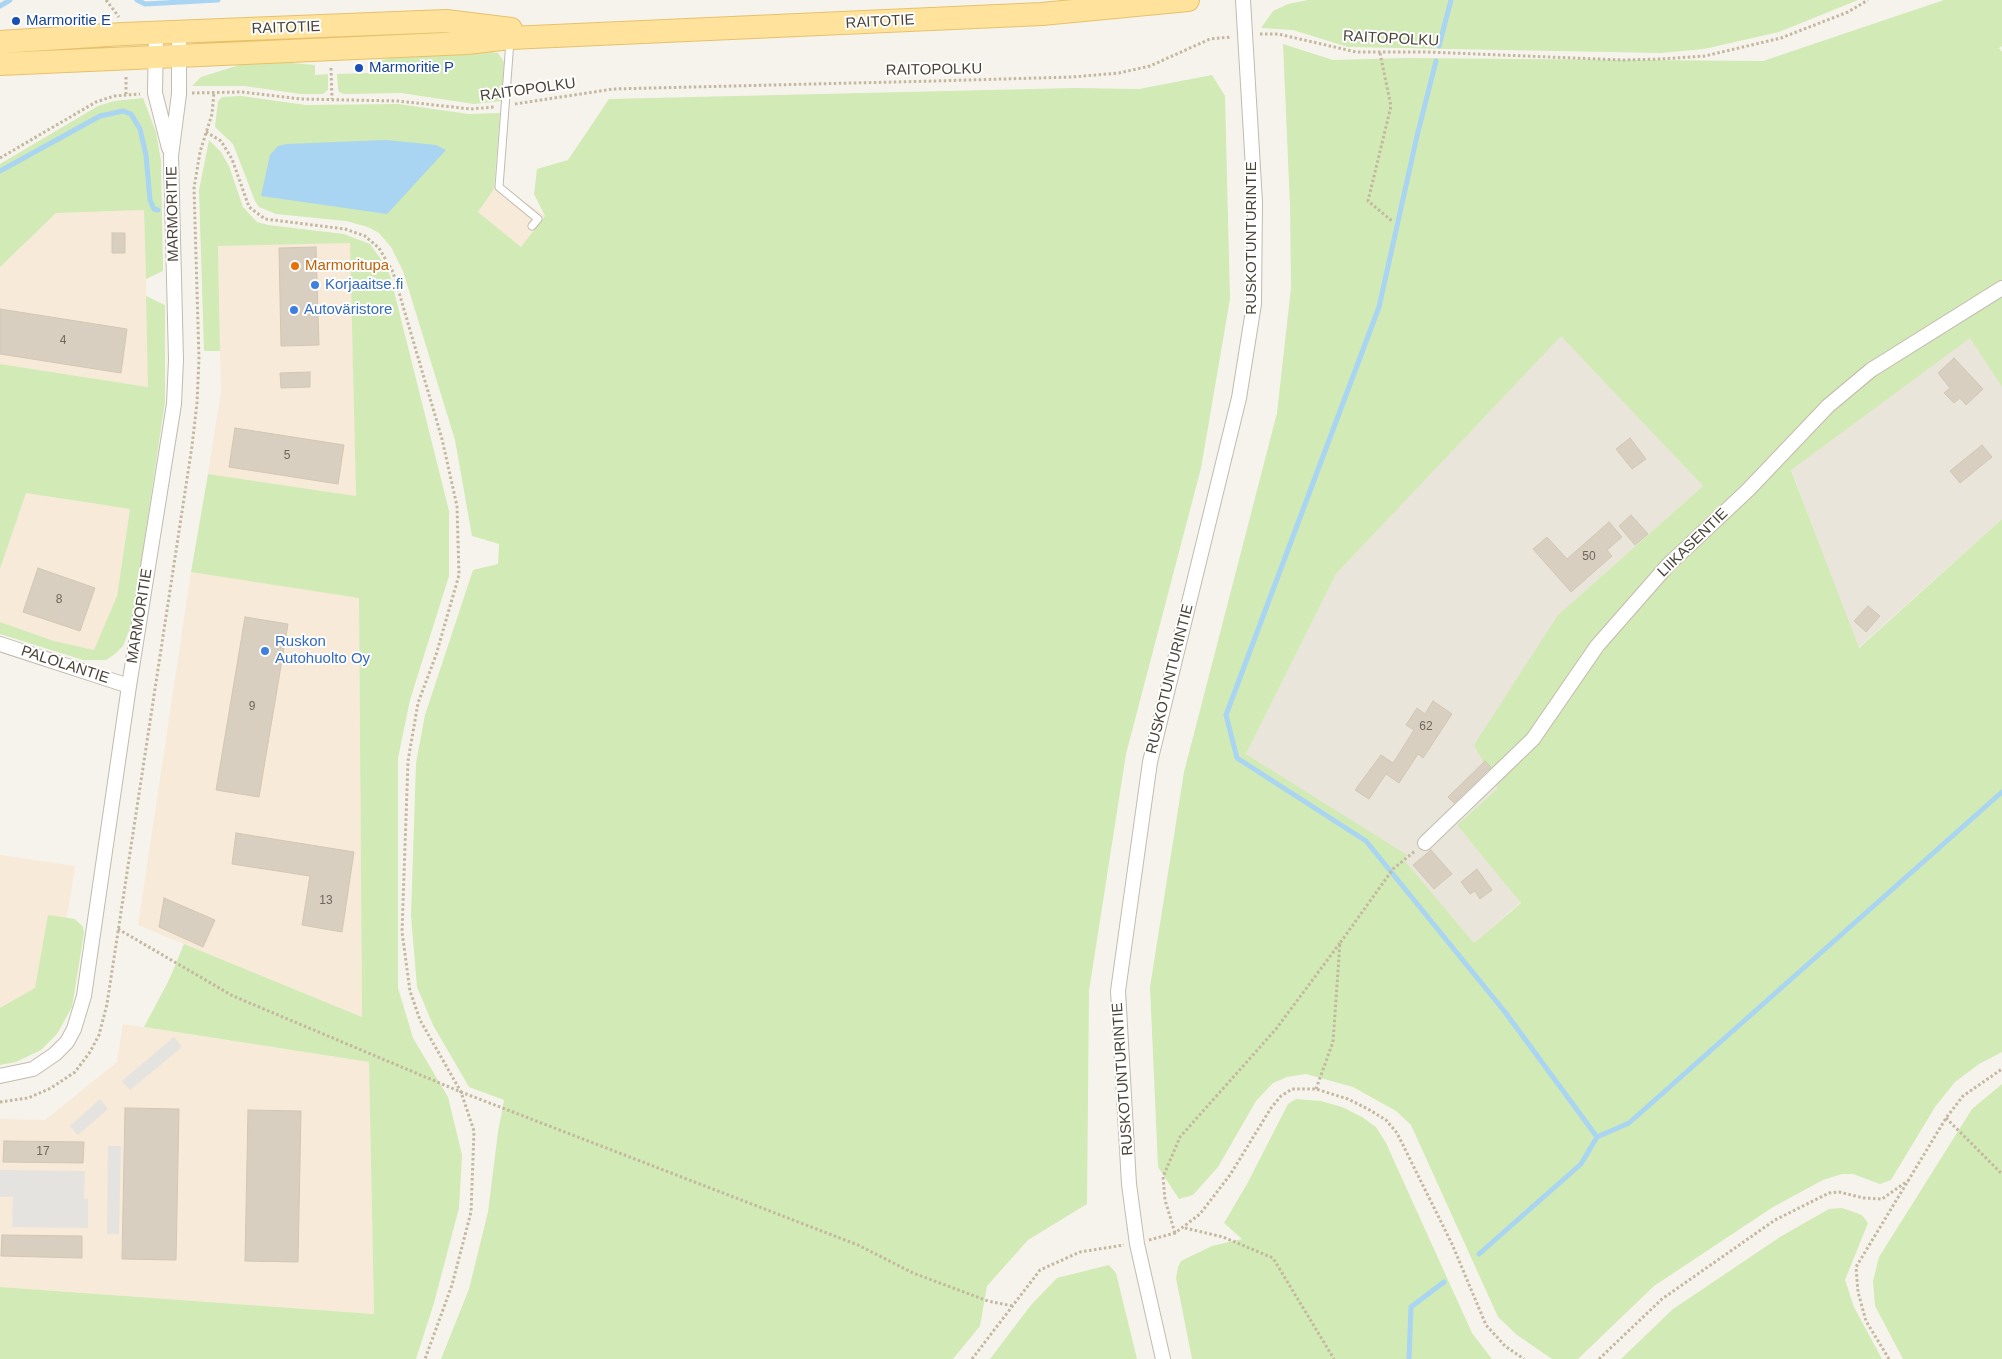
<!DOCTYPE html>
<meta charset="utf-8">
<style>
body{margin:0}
canvas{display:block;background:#f6f3ec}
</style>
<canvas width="2002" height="1359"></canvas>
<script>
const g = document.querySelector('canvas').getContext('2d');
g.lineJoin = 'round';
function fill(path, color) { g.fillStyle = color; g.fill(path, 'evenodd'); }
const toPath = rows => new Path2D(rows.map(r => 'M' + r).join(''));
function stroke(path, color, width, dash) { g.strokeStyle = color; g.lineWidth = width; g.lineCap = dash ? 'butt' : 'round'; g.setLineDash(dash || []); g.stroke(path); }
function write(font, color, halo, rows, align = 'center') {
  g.font = font + ' Arial,sans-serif'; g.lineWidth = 4; g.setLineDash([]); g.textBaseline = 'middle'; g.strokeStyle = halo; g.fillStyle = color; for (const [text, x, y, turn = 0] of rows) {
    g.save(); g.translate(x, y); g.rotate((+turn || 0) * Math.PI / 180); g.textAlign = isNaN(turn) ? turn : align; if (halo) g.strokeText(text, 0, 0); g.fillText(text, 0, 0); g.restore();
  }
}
const residential = toPath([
 [1561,335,1703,486,1558,615,1498,788,1457,825,1521,902,1474,943,1403,860,1407,856,1246,754,1336,574],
 [1970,337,2002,387,2002,519,1858,648,1791,469]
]);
const commercial = toPath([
 [503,186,545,216,521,247,478,212,494,189],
 [144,210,149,387,0,364,0,267,56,213],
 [350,242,356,496,208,474,221,391,218,246],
 [26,493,130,509,117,596,94,651,54,641,0,622,0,569],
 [191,572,359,597,362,1017,138,925],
 [0,855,75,866,57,981,0,1028],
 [123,1024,369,1062,374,1314,0,1287,0,1119,45,1120,117,1062]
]);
const green = toPath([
 [1308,0,1858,0,1779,32,1704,49,1661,53,1348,47,1293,30,1261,28,1273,11,1288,4],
 [1944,0,2002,0,2002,46,1999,48,2002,52,2002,387,1970,338,1791,470,1859,648,2002,519,2002,1052,1979,1064,1955,1082,1935,1107,1891,1180,1880,1184,1853,1174,1842,1174,1823,1180,1773,1207,1654,1286,1578,1359,1552,1359,1517,1335,1498,1317,1411,1125,1396,1111,1353,1087,1306,1074,1287,1077,1273,1083,1256,1101,1218,1167,1193,1195,1179,1199,1158,1167,1150,987,1184,772,1277,413,1291,288,1290,206,1283,44,1333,60,1406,58,1763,61],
 [1561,336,1703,486,1558,615,1474,745,1498,788,1457,825,1521,903,1474,943,1404,860,1407,855,1246,754,1336,574],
 [489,52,498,53,504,62,502,101,474,104,401,93,344,94,339,92,338,88,337,74,369,73,370,63,394,57],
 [270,61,315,65,315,75,328,74,328,90,323,94,301,94,244,86,192,86,201,77,239,65],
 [1212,75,1225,96,1230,299,1201,468,1126,754,1089,991,1087,1204,1028,1240,987,1286,980,1326,953,1359,441,1359,469,1289,488,1212,498,1132,504,1100,469,1087,433,1025,417,987,411,916,416,763,425,715,473,570,498,564,499,544,472,536,455,440,403,271,391,247,379,233,368,227,346,221,276,214,259,207,255,201,233,144,215,127,218,101,222,97,241,96,306,105,398,104,469,114,500,113,494,189,478,212,521,247,545,216,534,194,537,169,568,160,609,99,1074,88,1139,89],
 [143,98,156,132,161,161,163,271,146,279,144,210,56,213,0,267,0,164,98,106,114,101],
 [209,140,221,152,229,166,243,207,257,222,268,225,344,234,370,244,380,258,390,275,449,511,449,576,410,700,398,758,398,988,413,1038,448,1097,462,1155,459,1208,434,1303,416,1359,0,1359,0,1287,374,1314,369,1062,144,1027,169,980,184,944,362,1017,359,598,191,572,208,474,356,496,350,243,218,246,220,351,204,351,199,190],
 [146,296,165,305,165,402,132,623,123,646,115,654,106,660,83,660,0,634,0,622,54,641,94,650,117,596,130,509,26,493,0,569,0,364,148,387],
 [48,915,75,919,83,927,84,933,72,1007,57,1034,41,1050,16,1062,0,1065,0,1008,35,988],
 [2002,1084,2002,1359,1903,1359,1875,1306,1873,1281,1879,1257,1972,1109],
 [1296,1099,1321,1101,1342,1107,1362,1117,1376,1127,1386,1143,1472,1333,1492,1359,1192,1359,1176,1278,1178,1267,1181,1261,1212,1246,1242,1239,1224,1223,1247,1184,1288,1104],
 [1842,1208,1862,1215,1868,1223,1845,1280,1854,1307,1882,1359,1621,1359,1673,1309,1780,1237,1829,1209],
 [1109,1265,1116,1273,1137,1359,990,1359,1031,1305,1057,1278]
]);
const parking = toPath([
 [174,1037,182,1047,130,1090,122,1081],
 [100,1099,108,1109,78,1135,70,1126],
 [108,1146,121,1146,119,1234,107,1234],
 [0,1170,85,1171,84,1199,88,1199,88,1228,12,1227,13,1197,0,1197]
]);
const water = toPath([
 [386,140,436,145,446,150,387,214,261,196,270,155,278,146,287,144]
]);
const stream = toPath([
 [137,0,145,4,218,0],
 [0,6,10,0],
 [1439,46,1451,0],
 [1436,61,1417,136,1379,307,1226,715,1237,758,1366,841,1505,1012,1597,1137,1581,1164,1479,1254],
 [0,171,100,116,123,111,131,114,140,129,146,155,150,200,154,209,158,210],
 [1597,1137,1629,1123,2002,792],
 [1409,1359,1411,1307,1444,1282]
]);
const building = toPath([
 [112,233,125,233,125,253,112,253,112,233],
 [316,247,319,345,281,346,279,248,316,247],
 [0,309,127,329,121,373,0,354,0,309],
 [1954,358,1983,389,1966,405,1960,398,1954,403,1944,393,1950,388,1938,373,1954,358],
 [310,372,310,387,281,388,280,373,310,372],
 [235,428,344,445,338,484,229,467,235,428],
 [1630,438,1646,459,1632,469,1616,449,1630,438],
 [1982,445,1992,457,1960,483,1950,471,1982,445],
 [1631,515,1648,534,1635,545,1619,526,1631,515],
 [1609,522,1622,537,1607,550,1612,556,1571,592,1533,549,1547,537,1567,559,1609,522],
 [38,568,95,588,80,631,23,612,38,568],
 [1868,606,1880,616,1866,632,1854,621,1868,606],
 [245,617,288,624,259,797,216,790,245,617],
 [1433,701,1452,714,1423,758,1418,754,1399,783,1386,774,1369,799,1355,790,1381,755,1393,763,1414,730,1406,725,1417,708,1425,714,1433,701],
 [1485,761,1491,767,1454,803,1448,797,1485,761],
 [236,833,354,852,342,932,302,925,310,876,232,864,236,833],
 [1431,850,1452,874,1434,889,1413,865,1431,850],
 [1477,869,1492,890,1480,899,1475,891,1470,894,1461,882,1477,869],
 [164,898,215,920,203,947,159,927,164,898],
 [125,1108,179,1109,176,1260,122,1259,125,1108],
 [248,1110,301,1111,298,1262,245,1261,248,1110],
 [4,1141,84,1142,83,1163,3,1162,4,1141],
 [2,1235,82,1236,82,1258,1,1256,2,1235]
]);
const path = toPath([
 [106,0,119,17],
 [1260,34,1278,34,1356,52,1427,52,1623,60,1660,59,1705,56,1781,38,1848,12,1868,0],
 [1380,53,1391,106,1368,201,1392,221],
 [331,68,332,99],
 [126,77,126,94],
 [192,93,242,92,301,99,398,101,471,109,494,107],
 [515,104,613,89,934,81,1072,77,1119,73,1150,66,1210,39,1231,37],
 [206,132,221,141,232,159,249,207,265,219,345,229,365,236,379,248,393,272,442,439,457,506,459,575,436,655,418,703,408,761,402,932,410,991,420,1020,461,1092,474,1131,471,1212,452,1285,425,1359],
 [0,158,96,102,114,96,140,94],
 [118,929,233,996,461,1092,858,1245,913,1273,988,1301,1013,1306],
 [1316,1089,1333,1042,1340,943,1393,869,1415,851],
 [0,1102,28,1098,51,1088,75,1072,90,1052,99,1035,107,1004,192,446,197,403,199,359,194,188,200,152,212,114,214,92],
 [1946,1118,2002,1174],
 [1185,1228,1223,1237,1273,1258,1334,1359],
 [1175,1233,1165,1200,1163,1177,1180,1137,1276,1029,1340,943],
 [1149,1240,1175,1233,1200,1214,1230,1175,1271,1108,1281,1096,1292,1089,1316,1089,1348,1099,1368,1109,1386,1120,1397,1133,1452,1244,1486,1325,1505,1346,1524,1359],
 [972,1359,1040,1270,1080,1252,1124,1245],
 [1599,1359,1662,1299,1775,1220,1829,1193,1839,1192,1864,1198,1882,1199,1909,1180],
 [1889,1359,1866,1321,1858,1292,1856,1267,1946,1118,1963,1096,2002,1069]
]);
const lane = toPath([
 [510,41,499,187,538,219,532,226]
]);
const street = toPath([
 [156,33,155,93,169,148],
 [0,644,129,686],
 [1425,843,1533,739,1597,646,1668,565,1748,490,1828,406,1871,370,2002,288],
 [0,1076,33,1069,55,1054,67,1042,74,1029,84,996,129,686,174,404,176,360,171,156,179,94,179,32],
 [1163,1359,1137,1244,1129,1184,1118,991,1150,762,1239,398,1254,304,1255,202,1243,0]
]);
const primary = toPath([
 [0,42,123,34,446,21,511,29],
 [0,64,467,43,510,38,1042,14,1188,0]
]);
const markers = [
 [16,21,5,"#1a4fb4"],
 [359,68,5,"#1a4fb4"],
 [295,266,5,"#e8710a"],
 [315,285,5,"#3f7fe0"],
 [294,310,5,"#3f7fe0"],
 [265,651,5,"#3f7fe0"]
];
const numberNames = [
 ["4",63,341],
 ["5",287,456],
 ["50",1589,557],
 ["8",59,600],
 ["9",252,707],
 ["62",1426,727],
 ["13",326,901],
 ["17",43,1152]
];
const transitNames = [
 ["Marmoritie E",26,21],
 ["Marmoritie P",369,68]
];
const streetNames = [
 ["RAITOTIE",880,22,-3],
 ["RAITOTIE",286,28,-2],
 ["RAITOPOLKU",1391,39,3],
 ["RAITOPOLKU",934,70,-1],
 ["RAITOPOLKU",528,90,-8],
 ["MARMORITIE",173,214,-91],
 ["RUSKOTUNTURINTIE",1252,238,-90],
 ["LIIKASENTIE",1693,543,-44],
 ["MARMORITIE",140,616,-81],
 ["PALOLANTIE",65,665,18],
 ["RUSKOTUNTURINTIE",1170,679,-76],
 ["RUSKOTUNTURINTIE",1123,1079,-94]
];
const foodNames = [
 ["Marmoritupa",305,266]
];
const shopNames = [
 ["Korjaaitse.fi",325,285],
 ["Autoväristore",304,310],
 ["Ruskon",275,642],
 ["Autohuolto Oy",275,659]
];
fill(residential, '#eae5da');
fill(commercial, '#f7ead8');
fill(green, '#d2eab5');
fill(parking, '#e5e3e0');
fill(water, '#a9d4f2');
stroke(stream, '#a9d4f2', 5);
fill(building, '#d8cfc1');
stroke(building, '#d3c7b4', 1);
stroke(lane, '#c2bbae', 9);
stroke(street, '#c2bbae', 16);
stroke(primary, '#e6c16a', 24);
stroke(path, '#c4b79f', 3, [2.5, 2.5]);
stroke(lane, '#fff', 7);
stroke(street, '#fff', 14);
stroke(primary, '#ffe39c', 22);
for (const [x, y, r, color] of markers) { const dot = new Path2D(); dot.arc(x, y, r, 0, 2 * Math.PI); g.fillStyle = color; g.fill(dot); stroke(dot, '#fff', 2); }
write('12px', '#6e675b', null, numberNames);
write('15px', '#164399', '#fff', transitNames, 'left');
write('15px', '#4b4439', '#fff', streetNames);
write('15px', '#c56008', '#fff', foodNames, 'left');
write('15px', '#366cbe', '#fff', shopNames, 'left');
</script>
